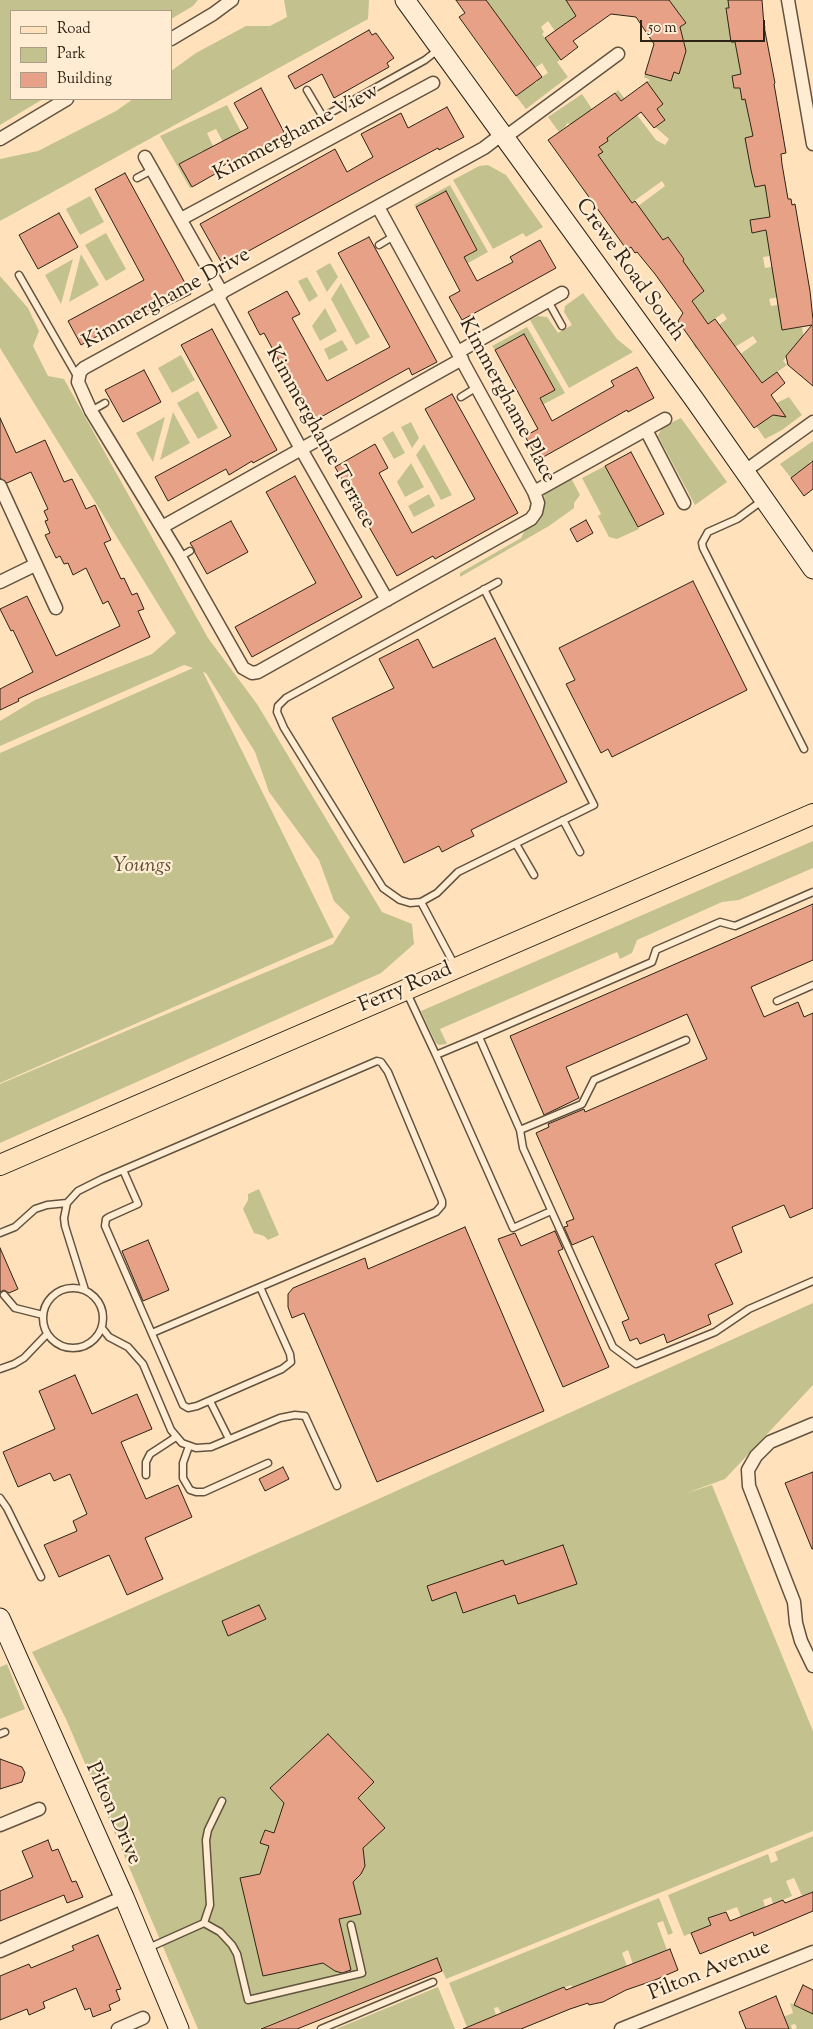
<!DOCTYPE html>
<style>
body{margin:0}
#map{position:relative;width:813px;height:2029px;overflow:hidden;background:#ffe2bc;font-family:"Sorts Mill Goudy",serif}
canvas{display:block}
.legend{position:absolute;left:10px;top:10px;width:162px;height:90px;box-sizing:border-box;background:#ffecd3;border:1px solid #ab9c87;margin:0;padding:6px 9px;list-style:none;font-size:15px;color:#2e2315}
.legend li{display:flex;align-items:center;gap:10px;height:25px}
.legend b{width:25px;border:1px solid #ab9c87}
.scale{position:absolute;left:640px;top:20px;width:125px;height:22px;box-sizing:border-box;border:2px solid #2e2315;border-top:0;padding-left:6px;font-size:15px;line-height:18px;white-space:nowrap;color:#2e2315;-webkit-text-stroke:4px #ffecd3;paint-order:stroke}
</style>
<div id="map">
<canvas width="813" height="2029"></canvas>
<ul class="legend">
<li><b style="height:6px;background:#ffe2bc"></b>Road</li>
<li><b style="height:14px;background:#c3c28e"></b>Park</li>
<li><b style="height:14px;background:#e6a187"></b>Building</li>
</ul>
<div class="scale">50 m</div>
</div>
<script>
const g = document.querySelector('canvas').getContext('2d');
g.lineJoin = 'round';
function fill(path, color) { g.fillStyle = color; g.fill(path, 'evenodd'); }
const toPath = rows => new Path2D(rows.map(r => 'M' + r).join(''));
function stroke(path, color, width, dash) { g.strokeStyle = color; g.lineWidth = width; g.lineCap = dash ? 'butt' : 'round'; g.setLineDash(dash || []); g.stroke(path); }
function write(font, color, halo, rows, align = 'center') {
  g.font = font + ' "Sorts Mill Goudy",serif'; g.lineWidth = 4.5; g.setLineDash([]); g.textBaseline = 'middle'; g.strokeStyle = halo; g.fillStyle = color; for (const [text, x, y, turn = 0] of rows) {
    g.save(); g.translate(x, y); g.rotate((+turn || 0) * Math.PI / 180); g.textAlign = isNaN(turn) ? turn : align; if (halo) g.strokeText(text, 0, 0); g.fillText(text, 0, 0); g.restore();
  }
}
const green = toPath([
 [0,0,198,0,193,6,171,19,171,11,11,11,11,99,43,99,0,125],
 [284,0,369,0,368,19,0,221,0,159,38,151,116,111,133,99,171,99,171,71,196,53,246,26,270,26,287,17],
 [486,0,574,0,586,31,570,20,555,31,548,21,541,27,544,32,542,34,561,59,557,62,568,77,526,109,516,96,534,83,537,83,537,80,548,73,542,63,535,68],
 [669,0,728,0,729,5,761,2,726,8,734,31,766,26,766,29,731,36,735,42,738,59,769,54,743,74,732,76,734,88,740,88,742,100,775,93,748,111,750,125,764,122,759,135,745,138,751,169,765,185,770,217,751,220,752,233,798,225,771,256,763,257,765,268,804,261,778,297,769,299,771,306,810,299,780,314,782,330,802,327,804,340,796,345,783,361,787,365,762,383,750,366,746,368,741,361,718,378,714,373,757,342,753,336,735,347,719,333,696,349,693,344,727,319,723,313,708,324,692,301,704,291,693,275,682,270,662,284,658,279,685,259,668,237,641,257,641,210,613,231,610,227,665,186,662,181,627,206,626,194,598,155,602,152,599,147,608,140,593,119,591,120,586,113,575,121,580,128,567,123,566,126,559,132,548,117,582,94,592,109,617,130,627,123,631,114,615,93,618,90,656,140,665,145,669,139,655,127,665,120,657,109,663,104,647,82,650,80,644,77,645,74,671,81,674,72,679,73,685,47,683,38,655,45,652,42,675,27,685,23,679,13,674,16,667,6,671,3],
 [227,105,251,151,248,153,238,134,223,142,216,129,207,133,213,146,209,149,219,168,216,170,218,173,215,174,202,151,190,158,179,164,192,187,190,188,160,136],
 [488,165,506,175,543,227,526,237,523,233,493,249,453,180,479,166],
 [450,185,488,252,468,263,464,257,477,250,458,214,428,230,427,227,446,191,416,207,414,205],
 [90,196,104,222,80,235,66,209],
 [106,233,126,269,106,281,85,245],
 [81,254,99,285,69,302],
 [73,259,61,304,45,275],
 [330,263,338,277,327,292,316,271],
 [0,276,28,308,39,331,33,346,48,376,64,379,208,638,257,704,382,912,412,924,414,944,381,973,0,1143,0,1084,333,944,350,917,334,901,319,860,269,792,255,752,206,673,203,672,334,937,0,1083,0,753,193,668,184,665,0,746,0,721,35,700,152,654,176,633,0,348],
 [307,277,318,296,309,302,298,281],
 [341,283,370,337,356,345,331,299],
 [583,293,617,339,633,352,569,388,530,320,538,316,547,317,558,333,572,325,564,312,565,306],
 [325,308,337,331,320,341,312,326],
 [527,327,565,393,544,404,540,398,554,390,519,393,517,390,531,382,535,356,507,372,505,369,520,361,531,347,524,334,495,350,492,346],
 [342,340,348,350,329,360,324,349],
 [181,355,195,380,172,393,158,368],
 [198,391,218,428,198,439,177,403],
 [789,397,802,415,782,430,765,439,756,426,772,405],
 [173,412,190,443,160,460],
 [165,417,153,462,136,433],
 [681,418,727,482,695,505,658,436,662,427],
 [411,422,419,438,412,448,401,427],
 [393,431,405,453,394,459,382,438],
 [813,441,813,461,810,461,809,464,791,478,780,464],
 [424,444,452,495,441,500,416,455],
 [411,463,424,487,405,497,397,482],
 [605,466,639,529,617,539,609,537,598,516,601,514,582,478],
 [571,478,580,495,574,503,574,508,549,526,460,577,460,573,521,538,526,528,536,522,541,515,545,503,544,493],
 [429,494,435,506,414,517,408,506],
 [813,841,813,868,739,900,722,902,637,940,632,953,620,959,617,952,440,1029,447,1044,439,1045,436,1043,421,1011],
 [259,1189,279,1235,268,1240,264,1236,254,1233,243,1209,248,1200,248,1194],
 [813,1303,813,1385,725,1479,684,1494,712,1485,813,1731,813,1831,446,1979,437,1958,259,2029,198,2029,66,1719,32,1652,314,1528],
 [7,1664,25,1709,0,1719,0,1667],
 [813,1836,813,1892,802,1896,794,1878,786,1881,792,1896,773,1904,771,1897,763,1900,765,1907,742,1920,737,1907,708,1918,711,1925,684,1936,668,1895,768,1854,771,1863,778,1860,775,1852],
 [659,1898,673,1933,668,1935,663,1921,657,1923,667,1950,633,1964,628,1950,622,1953,627,1966,573,1988,571,1985,501,2013,498,2007,494,2008,496,2015,467,2027,449,1983],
 [438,1987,455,2029,336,2029,399,2003],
 [790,2003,813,2014,813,2029,794,2029,797,2028,795,2024,791,2025,792,2029,768,2029,766,2024,793,2013]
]);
const building = toPath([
 [456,0,486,0,542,77,516,96,459,17,465,13,456,0],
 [566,0,669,0,686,23,680,27,686,51,679,74,674,72,671,81,645,74,654,44,636,17,611,14,573,41,578,47,561,60,545,38,576,16,566,0],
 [728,0,762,0,764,26,775,83,774,84,786,153,781,154,782,164,788,199,791,199,792,205,795,204,810,291,813,320,813,386,788,365,786,356,812,325,782,330,766,230,752,233,750,220,770,217,765,185,755,187,751,170,745,138,753,136,745,99,742,100,740,88,734,88,732,76,741,74,735,42,731,42,726,8,729,8,728,0],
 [369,30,372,35,376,33,394,58,387,63,389,67,334,98,322,74,295,89,288,76,369,30],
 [647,82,663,104,657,109,665,120,654,128,641,112,607,138,608,141,599,147,603,152,598,155,632,203,635,201,663,240,668,237,684,259,683,261,704,291,692,301,708,324,715,319,762,383,777,372,785,383,771,395,786,417,773,415,754,428,678,321,683,313,655,274,637,252,635,253,631,247,627,250,548,140,615,93,621,101,647,82],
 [261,88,287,138,262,152,259,147,213,171,215,174,192,187,179,164,248,128,234,103,261,88],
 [447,107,464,137,439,150,438,148,378,180,223,265,200,224,335,149,347,172,373,157,361,134,401,113,408,128,447,107],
 [125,173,191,294,143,318,140,313,81,345,68,321,144,280,95,189,125,173],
 [446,191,477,250,464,257,477,281,513,262,510,257,540,240,556,268,462,320,449,297,460,291,416,207,446,191],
 [59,213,78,247,38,269,19,235,59,213],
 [369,237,437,362,412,375,409,368,312,422,264,333,260,335,248,312,287,291,300,314,292,318,327,381,390,347,338,253,369,237],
 [212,329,277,450,253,463,252,461,229,475,226,469,168,501,155,477,231,436,181,345,212,329],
 [524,334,555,390,540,398,552,421,614,386,611,381,637,367,654,398,628,412,627,410,538,460,525,436,538,429,495,350,524,334],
 [144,370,161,402,123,422,105,390,144,370],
 [452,394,518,513,435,559,433,556,397,576,335,467,375,444,388,468,379,473,412,533,475,499,425,409,452,394],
 [0,418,16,453,45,440,64,482,72,479,86,509,95,505,111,540,104,543,121,579,124,578,132,595,137,593,144,609,138,611,150,637,18,699,19,701,0,710,0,689,33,672,13,630,11,631,0,609,27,596,56,656,120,626,108,601,103,604,86,568,73,575,68,563,64,564,60,556,56,558,45,535,50,533,45,521,48,520,44,511,48,509,31,472,7,483,0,478,0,418],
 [631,452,664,514,638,527,605,466,631,452],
 [813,461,813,489,804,496,791,478,813,461],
 [295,476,362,597,252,657,235,627,316,583,266,492,295,476],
 [586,520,593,533,577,542,570,529,586,520],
 [231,521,248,552,207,574,195,553,194,549,190,543,231,521],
 [693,581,747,690,612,757,608,749,601,753,566,684,575,680,559,648,693,581],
 [495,638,567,782,471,830,474,836,457,844,442,852,439,846,404,863,332,718,394,688,379,659,418,639,433,668,495,638],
 [813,904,813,960,751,987,764,1017,798,1002,804,1017,813,1013,813,1208,790,1218,784,1205,732,1227,742,1252,715,1264,733,1304,708,1315,711,1324,667,1343,664,1334,640,1344,637,1338,630,1341,622,1322,629,1319,593,1236,572,1245,564,1227,568,1226,566,1222,574,1219,536,1133,549,1127,548,1124,584,1109,585,1112,707,1059,687,1014,566,1067,579,1098,544,1115,510,1036,813,904],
 [465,1227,544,1411,377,1482,304,1313,292,1318,288,1307,288,1294,293,1288,365,1258,368,1269,465,1227],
 [555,1231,563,1249,558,1251,609,1367,563,1387,498,1239,515,1233,521,1246,555,1231],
 [148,1240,169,1290,143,1301,122,1251,148,1240],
 [0,1248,18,1289,9,1293,4,1290,0,1292,0,1248],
 [75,1375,92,1414,137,1394,152,1429,121,1442,146,1499,178,1485,192,1517,145,1538,163,1579,127,1595,109,1555,59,1577,44,1545,77,1531,73,1521,87,1514,70,1474,54,1481,50,1473,18,1487,3,1452,55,1429,39,1391,75,1375],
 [283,1467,289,1479,265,1491,259,1479,283,1467],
 [813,1472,813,1549,812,1549,785,1483,813,1472],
 [563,1545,577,1584,518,1604,515,1595,463,1613,456,1592,432,1601,427,1586,503,1560,505,1565,563,1545],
 [259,1605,266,1619,228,1636,222,1621,259,1605],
 [328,1734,374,1782,358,1798,385,1828,363,1848,365,1866,361,1874,353,1882,361,1914,339,1919,351,1970,342,1973,335,1971,323,1963,263,1976,240,1878,260,1874,269,1846,260,1843,265,1830,274,1833,284,1803,270,1788,328,1734],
 [0,1759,22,1767,25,1773,22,1782,0,1789,0,1759],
 [48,1840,52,1851,58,1849,72,1882,76,1881,83,1897,67,1903,64,1895,0,1921,0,1891,33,1877,22,1851,48,1840],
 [813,1892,813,1911,754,1936,753,1932,700,1954,691,1933,711,1925,708,1918,726,1912,730,1921,783,1900,785,1903,813,1892],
 [98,1935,121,1989,116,1990,120,2000,109,2005,111,2010,93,2017,90,2008,85,2010,76,1988,43,2002,45,2008,29,2015,27,2009,0,2020,0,1976,29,1964,31,1968,74,1950,72,1946,98,1935],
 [670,1949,678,1970,655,1980,626,1990,603,2002,589,2005,588,2003,570,2009,521,2029,463,2029,564,1987,566,1990,670,1949],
 [437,1958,442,1971,297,2029,261,2029,437,1958],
 [803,1985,813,1990,813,2014,794,2005,803,1985],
 [776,1996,789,2029,746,2029,739,2012,776,1996]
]);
const lane = toPath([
 [307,90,323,117,425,60,439,49],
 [137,178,152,170],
 [379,245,394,236],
 [19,275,77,376],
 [548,301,562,326],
 [461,397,477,387],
 [91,411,105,403],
 [763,500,737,519,708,532,702,543,703,548,804,749],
 [180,557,190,551],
 [563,820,580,852],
 [516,844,534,875],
 [813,892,735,926,720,922,656,950,652,962,479,1037,520,1130,523,1148,613,1347,636,1364,715,1332,749,1309,813,1281],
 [421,902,437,893,458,872,594,805,484,589],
 [455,966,421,902,410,903,400,900,383,888,284,728,277,712,278,706,286,698,498,582],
 [407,993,436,1055],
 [777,1001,813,985],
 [479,1037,436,1055,513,1228,551,1211],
 [520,1130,582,1104,594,1080,686,1040],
 [0,1233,15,1227,35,1209,47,1205,67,1203],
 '43 1318a30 30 0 1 1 60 0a30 30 0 1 1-60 0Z',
 [85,1290,65,1226,64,1218,67,1203,78,1191,102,1179,377,1061,381,1062,388,1072,442,1201,442,1205,436,1212,260,1287,290,1354,291,1362,282,1369,197,1406,188,1408,183,1405,105,1226,106,1219,109,1217,138,1204,123,1170],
 [4,1295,15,1308,43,1315],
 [102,1328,109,1337,128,1347,143,1364,171,1430,182,1443,196,1448,211,1447,280,1418,295,1415,305,1416,337,1486],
 [152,1333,260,1287],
 [0,1369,14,1364,24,1358,47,1334],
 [210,1401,229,1439],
 [189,1446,183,1463,183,1478,190,1490,196,1492,204,1492,268,1463],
 [146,1475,146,1462,150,1454,176,1437],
 [0,1498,7,1508,41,1577],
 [0,1734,5,1732],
 [204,1923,220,1932,232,1945,237,1954,248,2000,362,1973,351,1925],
 [146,1949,204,1923,210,1905,206,1840,208,1830,222,1801],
 [321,2029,433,1982]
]);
const street = toPath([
 [788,0,813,144],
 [171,39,213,14,232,0],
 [504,138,618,54],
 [0,139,67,99],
 [145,157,222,293],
 [378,207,534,492,538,503,536,512,531,519,258,672,252,673,243,668,180,557,91,411,78,382,80,372,84,368,484,148,501,135],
 [181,219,433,83],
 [217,295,301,449,387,600],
 [458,352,562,293],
 [646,430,684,503],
 [745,471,813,422],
 [0,486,56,608],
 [534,492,665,419],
 [162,527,462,359],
 [0,582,35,565],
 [813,1424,770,1442,756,1456,748,1470,749,1486,794,1602,796,1623,801,1641,813,1666],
 [0,1825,39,1809],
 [0,1951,124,1897],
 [118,2029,143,2018],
 [621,2029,813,1952]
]);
const secondary = toPath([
 [405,0,694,399,813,569],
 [0,1618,124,1897,179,2029]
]);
const primary = toPath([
 [0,1165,813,814]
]);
const streetNames = [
 ["Kimmerghame View",297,134,-28],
 ["Crewe Road South",629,271,54],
 ["Kimmerghame Drive",167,300,-29],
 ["Kimmerghame Place",506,401,62],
 ["Kimmerghame Terrace",319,438,61],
 ["Ferry Road",406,989,-23],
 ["Pilton Drive",112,1814,66],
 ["Pilton Avenue",710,1972,-22]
];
const parkNames = [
 ["Youngs",142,867]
];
fill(green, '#c3c28e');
fill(building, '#e6a187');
stroke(building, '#2e2315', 1);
stroke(lane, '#62533f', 9);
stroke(street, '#62533f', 15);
stroke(secondary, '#2e2315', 21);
stroke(primary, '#2e2315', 22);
stroke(lane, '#ffecd3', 6);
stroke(street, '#ffecd3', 12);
stroke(secondary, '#ffecd3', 19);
stroke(primary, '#ffe2bc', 20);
write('21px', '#2e2315', '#ffecd3', streetNames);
write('italic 21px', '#5b5339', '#ffecd3', parkNames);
</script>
